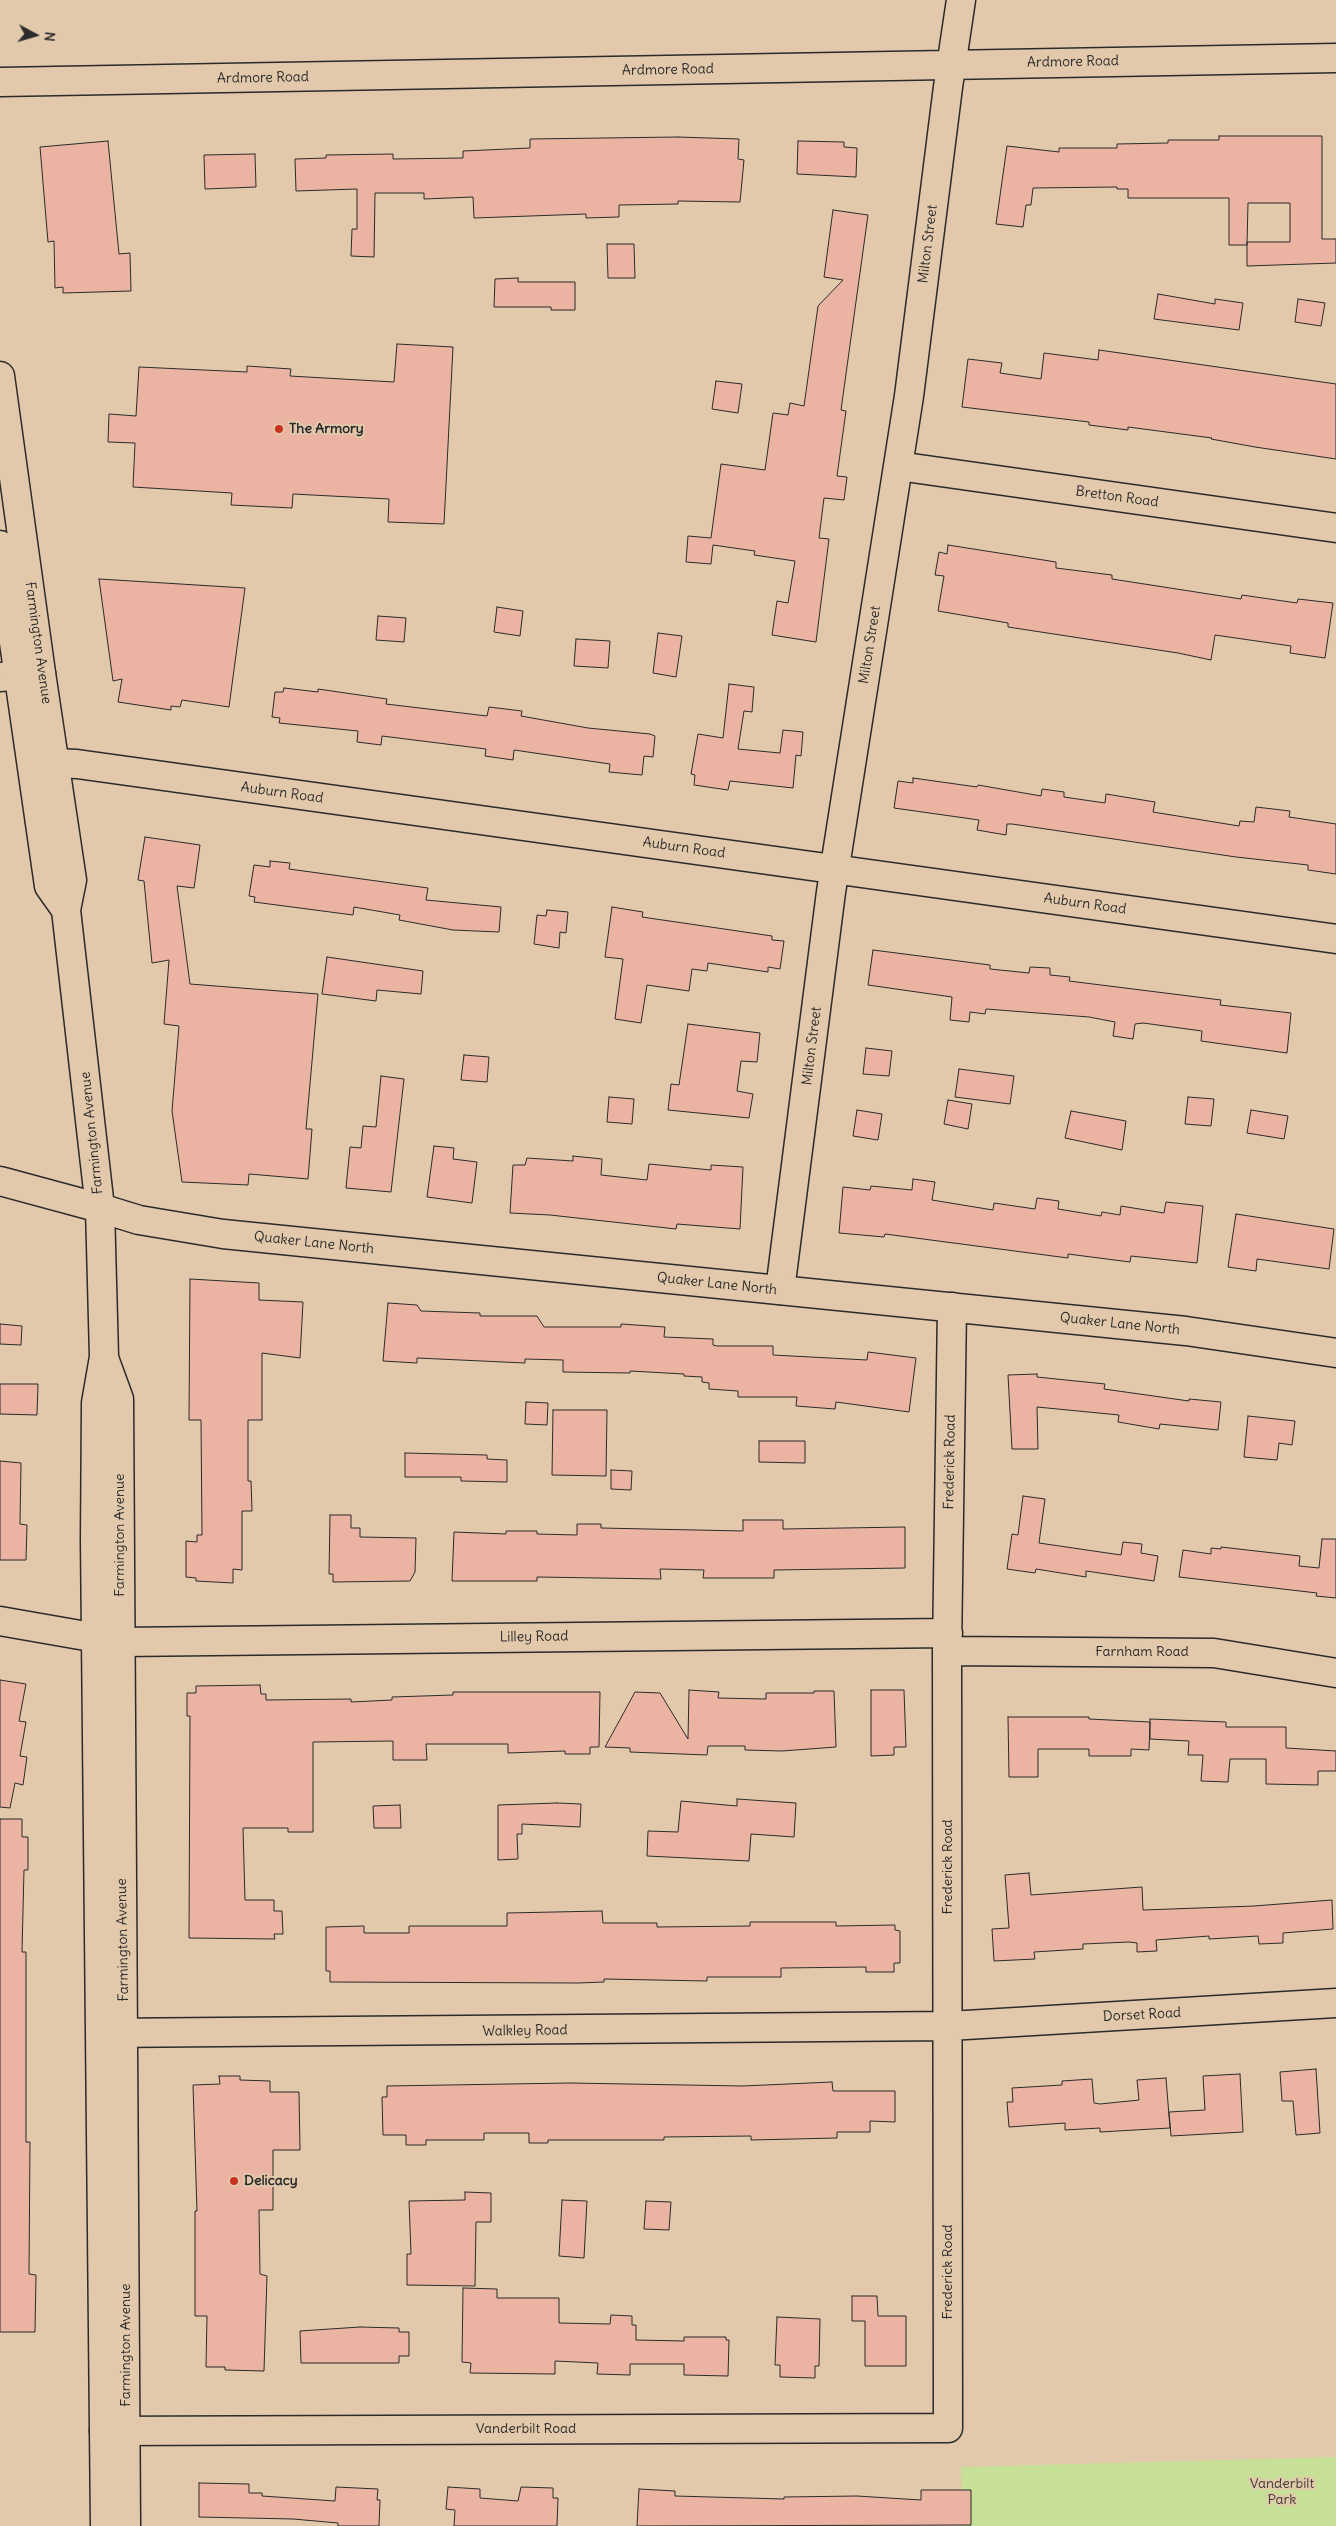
<!DOCTYPE html>
<style>
body{margin:0}
#map{position:relative;width:1336px;height:2526px;overflow:hidden;background:#e3c9ab;font-family:Delius,sans-serif}
canvas{display:block}
.north{position:absolute;left:10px;top:10px;width:50px;height:50px;-webkit-text-stroke:4px #e3c9ab;paint-order:stroke;rotate:96deg;font-size:14px;font-weight:700;line-height:20px;text-align:center;color:#2b2b2b}
.north::after{content:'';display:block;margin:auto;width:18px;height:22px;background:#2b2b2b;clip-path:polygon(50% 0,100% 100%,50% 72%,0 100%)}
</style>
<div id="map">
<canvas width="1336" height="2526"></canvas>
<div class="north">N</div>
</div>
<script>
const g = document.querySelector('canvas').getContext('2d');
g.lineJoin = 'round';
function fill(path, color) { g.fillStyle = color; g.fill(path, 'evenodd'); }
const toPath = rows => new Path2D(rows.map(r => 'M' + r).join(''));
function stroke(path, color, width, dash) { g.strokeStyle = color; g.lineWidth = width; g.lineCap = dash ? 'butt' : 'round'; g.setLineDash(dash || []); g.stroke(path); }
function write(font, color, halo, rows, align = 'center') {
  g.font = font + ' Delius,sans-serif'; g.lineWidth = 4; g.setLineDash([]); g.textBaseline = 'middle'; g.strokeStyle = halo; g.fillStyle = color; for (const [text, x, y, turn = 0] of rows) {
    g.save(); g.translate(x, y); g.rotate((+turn || 0) * Math.PI / 180); g.textAlign = isNaN(turn) ? turn : align; if (halo) g.strokeText(text, 0, 0); g.fillText(text, 0, 0); g.restore();
  }
}
const green = toPath([
 [1336,2457,1336,2526,963,2526,961,2467]
]);
const building = toPath([
 [1219,136,1322,136,1322,239,1336,239,1336,263,1247,266,1247,242,1290,242,1290,203,1248,203,1247,245,1229,245,1229,198,1128,198,1128,189,1117,189,1117,187,1033,188,1031,205,1026,205,1023,227,996,224,1007,146,1059,152,1059,148,1117,148,1117,144,1168,143,1168,140,1219,140,1219,136],
 [678,137,739,139,738,159,744,160,740,202,678,201,678,204,619,205,619,217,586,218,586,214,474,218,473,197,424,199,424,193,375,193,374,257,351,256,352,229,357,229,357,189,296,191,295,159,326,158,326,155,393,154,393,159,463,158,463,151,530,148,530,139,678,137],
 [108,141,119,254,130,253,131,291,63,293,63,287,55,288,54,241,48,242,40,147,108,141],
 [798,141,844,142,844,147,857,148,856,177,797,174,798,141],
 [255,154,256,187,205,189,204,155,255,154],
 [833,210,868,215,841,410,846,411,837,476,847,477,844,500,824,498,819,538,829,539,816,642,772,635,777,601,788,603,795,561,754,555,755,551,713,545,711,564,686,562,688,536,711,538,721,464,765,470,773,413,788,415,790,403,804,406,818,306,843,280,824,277,833,210],
 [607,244,634,244,635,278,608,278,607,244],
 [518,278,518,282,575,282,575,310,551,310,551,307,494,307,495,279,518,278],
 [1158,294,1215,304,1215,299,1243,303,1239,330,1154,319,1158,294],
 [1298,299,1325,303,1321,326,1295,322,1298,299],
 [397,344,453,347,444,524,388,522,389,499,293,494,292,508,231,505,232,493,133,487,135,443,108,442,109,414,136,416,139,367,247,372,247,366,291,369,290,376,394,382,397,344],
 [1099,350,1336,384,1336,459,1255,447,1211,439,1212,438,1128,427,1128,430,1089,425,1089,422,962,407,968,359,1002,363,1000,373,1041,379,1044,353,1098,360,1099,350],
 [716,381,742,384,738,413,712,409,716,381],
 [948,545,1056,562,1056,568,1112,575,1112,579,1241,599,1242,595,1297,603,1298,599,1333,603,1325,658,1290,653,1291,646,1215,635,1211,660,1178,653,1008,627,1008,623,938,611,944,576,935,575,939,552,947,554,948,545],
 [99,579,245,588,229,707,182,700,180,707,171,706,171,710,118,702,122,679,113,681,99,579],
 [497,607,523,611,520,636,494,632,497,607],
 [378,616,406,618,404,642,376,640,378,616],
 [658,633,682,636,676,677,653,673,658,633],
 [576,639,610,641,608,668,574,666,576,639],
 [729,684,754,687,752,712,744,711,738,749,780,753,783,730,803,732,801,756,796,755,793,788,730,781,728,790,694,785,695,775,691,774,698,734,723,738,729,684],
 [284,688,318,692,318,689,387,699,386,704,487,716,489,707,522,711,521,716,588,728,650,734,655,736,653,757,644,756,642,775,609,772,610,764,514,750,513,760,485,756,486,749,382,736,381,745,357,742,358,731,279,723,280,718,272,717,275,692,283,692,284,688],
 [913,778,977,787,978,785,1041,796,1042,789,1064,792,1064,797,1105,803,1106,794,1155,802,1153,812,1239,826,1240,821,1254,822,1256,807,1290,811,1289,817,1336,824,1336,874,1308,870,1308,865,1236,857,1012,824,1007,824,1006,835,977,830,979,820,894,808,898,781,913,783,913,778],
 [145,837,200,845,194,888,177,886,190,984,318,994,306,1129,312,1129,308,1179,249,1174,248,1185,182,1182,172,1111,179,1026,164,1024,169,960,152,963,144,881,138,880,145,837],
 [270,861,290,863,289,869,428,888,426,900,501,907,499,932,453,930,399,920,400,915,354,907,353,915,254,902,255,897,249,896,254,865,270,867,270,861],
 [612,907,643,912,642,917,772,936,772,940,784,941,780,969,768,967,768,972,708,963,707,971,692,969,689,991,647,985,641,1023,615,1019,623,959,605,957,612,907],
 [547,910,568,912,566,933,560,932,559,948,534,944,537,915,546,916,547,910],
 [873,950,990,965,990,969,1029,973,1030,967,1050,968,1050,975,1070,977,1069,981,1221,1000,1220,1005,1291,1013,1287,1053,1201,1041,1202,1031,1143,1023,1135,1024,1133,1039,1113,1036,1115,1022,1089,1017,986,1009,985,1014,970,1012,969,1022,950,1020,952,997,868,985,873,950],
 [327,957,423,971,421,994,377,990,376,1001,322,994,327,957],
 [688,1024,760,1033,757,1062,741,1061,737,1091,753,1094,749,1118,668,1110,671,1084,679,1085,688,1024],
 [866,1048,892,1051,889,1076,863,1074,866,1048],
 [464,1055,489,1057,487,1082,461,1080,464,1055],
 [959,1069,1014,1076,1010,1104,955,1097,959,1069],
 [381,1076,404,1079,391,1192,346,1188,350,1147,361,1148,363,1126,376,1127,381,1076],
 [609,1097,634,1099,632,1124,607,1122,609,1097],
 [1188,1097,1214,1099,1211,1126,1185,1124,1188,1097],
 [948,1100,972,1104,968,1129,944,1124,948,1100],
 [857,1110,882,1114,878,1140,853,1136,857,1110],
 [1251,1110,1288,1116,1284,1139,1247,1133,1251,1110],
 [1071,1111,1126,1121,1122,1150,1065,1138,1071,1111],
 [434,1146,454,1148,453,1159,477,1162,472,1203,427,1197,434,1146],
 [573,1156,602,1159,601,1175,647,1180,649,1164,711,1170,711,1165,743,1167,740,1229,677,1224,676,1229,550,1215,510,1213,513,1165,525,1165,527,1158,573,1161,573,1156],
 [913,1179,935,1182,932,1200,993,1210,994,1203,1035,1209,1037,1198,1059,1201,1058,1209,1101,1216,1102,1212,1120,1215,1121,1206,1164,1213,1166,1202,1203,1206,1197,1263,1131,1256,1130,1262,1068,1254,1068,1258,885,1234,884,1237,839,1233,843,1187,870,1190,871,1186,912,1190,913,1179],
 [1236,1214,1334,1229,1329,1269,1257,1259,1256,1271,1228,1267,1236,1214],
 [190,1279,259,1283,259,1300,303,1302,300,1358,262,1353,262,1420,248,1420,248,1481,251,1481,252,1511,242,1511,242,1570,233,1569,233,1583,196,1581,196,1578,186,1577,186,1541,197,1542,197,1535,202,1535,201,1420,189,1420,190,1279],
 [388,1303,417,1305,421,1311,480,1313,480,1316,537,1316,544,1327,621,1327,621,1324,665,1327,664,1337,713,1339,713,1345,717,1346,773,1346,773,1355,867,1360,868,1352,916,1358,909,1412,836,1402,835,1409,796,1406,797,1397,738,1397,738,1391,709,1389,709,1383,702,1382,702,1377,684,1376,684,1374,630,1371,630,1373,563,1372,563,1360,525,1359,525,1363,417,1358,417,1363,383,1361,388,1303],
 [0,1324,22,1326,21,1345,0,1344,0,1324],
 [1037,1374,1037,1377,1105,1384,1104,1389,1189,1401,1189,1399,1221,1402,1218,1430,1160,1424,1159,1429,1118,1422,1119,1415,1037,1407,1038,1449,1012,1449,1008,1375,1037,1374],
 [0,1384,38,1384,37,1415,0,1414,0,1384],
 [526,1402,548,1403,547,1425,525,1424,526,1402],
 [553,1410,607,1410,606,1476,552,1475,553,1410],
 [1248,1416,1295,1421,1292,1445,1279,1443,1277,1460,1244,1457,1248,1416],
 [759,1441,805,1441,805,1463,759,1462,759,1441],
 [405,1453,487,1455,487,1459,507,1460,507,1482,461,1481,461,1477,405,1477,405,1453],
 [0,1461,21,1463,20,1524,27,1525,26,1560,0,1560,0,1461],
 [611,1470,632,1471,631,1490,611,1489,611,1470],
 [1023,1496,1045,1499,1039,1543,1121,1555,1123,1542,1142,1544,1141,1553,1158,1556,1154,1581,1086,1571,1086,1577,1036,1569,1035,1573,1007,1569,1012,1534,1018,1535,1023,1496],
 [330,1515,351,1515,351,1528,360,1528,360,1537,416,1538,415,1572,410,1581,333,1582,333,1574,329,1574,330,1515],
 [743,1520,783,1520,783,1529,905,1527,905,1568,774,1570,774,1578,703,1578,704,1570,660,1569,661,1579,537,1577,537,1581,452,1581,454,1532,506,1534,506,1531,537,1531,537,1534,577,1535,577,1524,601,1524,601,1528,743,1531,743,1520],
 [1322,1539,1336,1539,1336,1598,1316,1596,1317,1593,1179,1577,1183,1550,1211,1554,1211,1548,1221,1549,1221,1547,1300,1556,1299,1566,1319,1568,1322,1539],
 [0,1680,26,1684,19,1721,26,1722,20,1756,27,1757,23,1785,15,1783,10,1808,0,1807,0,1680],
 [260,1685,261,1694,266,1694,266,1700,351,1699,351,1702,392,1700,392,1697,453,1695,453,1692,600,1692,599,1747,590,1747,590,1754,565,1754,565,1751,508,1753,508,1744,426,1744,427,1760,393,1760,393,1741,313,1742,313,1832,288,1832,288,1828,243,1828,245,1900,274,1900,274,1911,282,1911,283,1934,274,1934,275,1939,189,1938,190,1716,187,1716,187,1693,196,1693,196,1686,260,1685],
 [689,1690,719,1692,718,1698,766,1699,766,1693,814,1693,814,1691,834,1691,836,1747,782,1751,745,1750,745,1746,708,1746,707,1755,630,1752,630,1748,605,1747,635,1692,660,1693,688,1739,689,1690],
 [871,1690,904,1690,906,1747,894,1747,894,1755,871,1756,871,1690],
 [1008,1717,1089,1717,1089,1719,1150,1722,1149,1750,1131,1749,1131,1756,1089,1756,1089,1749,1038,1749,1038,1777,1009,1777,1008,1717],
 [1150,1719,1226,1722,1226,1727,1286,1727,1286,1748,1336,1751,1336,1771,1318,1771,1318,1785,1266,1784,1266,1759,1230,1759,1228,1782,1201,1781,1203,1755,1188,1755,1189,1741,1150,1739,1150,1719],
 [737,1799,796,1803,794,1837,751,1834,749,1861,647,1856,648,1831,678,1832,681,1801,737,1806,737,1799],
 [557,1803,581,1804,580,1827,522,1824,522,1834,517,1834,518,1859,498,1860,498,1805,557,1803],
 [400,1805,401,1828,374,1828,373,1806,400,1805],
 [0,1819,22,1819,22,1837,28,1837,28,1870,24,1870,22,1952,26,1952,26,2142,30,2142,29,2274,36,2275,35,2332,0,2332,0,1819],
 [1029,1873,1031,1895,1142,1887,1143,1910,1254,1906,1332,1900,1333,1929,1283,1933,1283,1943,1259,1944,1258,1936,1209,1939,1209,1936,1156,1940,1157,1951,1137,1952,1137,1943,1129,1942,1083,1944,1083,1949,1034,1952,1035,1959,994,1961,992,1929,1009,1928,1005,1875,1029,1873],
 [602,1911,603,1923,657,1923,657,1927,750,1926,750,1922,836,1922,836,1926,895,1925,895,1930,900,1931,900,1963,894,1963,894,1972,866,1972,866,1967,781,1968,781,1977,707,1977,707,1981,604,1979,604,1982,578,1983,330,1982,330,1971,326,1971,326,1927,364,1926,364,1933,409,1933,409,1926,507,1926,507,1913,602,1911],
 [1316,2069,1320,2133,1296,2135,1293,2101,1282,2101,1280,2072,1316,2069],
 [1240,2074,1243,2132,1171,2136,1169,2112,1205,2110,1203,2076,1240,2074],
 [219,2076,240,2076,240,2080,270,2081,270,2092,299,2092,300,2150,273,2150,273,2210,259,2210,260,2274,267,2276,264,2371,225,2370,225,2367,206,2367,207,2316,195,2316,195,2211,197,2211,193,2085,220,2084,219,2076],
 [1166,2078,1170,2128,1100,2132,1100,2128,1065,2130,1065,2123,1009,2127,1007,2102,1013,2102,1012,2088,1062,2085,1062,2081,1092,2079,1094,2103,1100,2104,1139,2100,1137,2080,1166,2078],
 [832,2082,833,2091,895,2091,895,2122,870,2121,870,2132,837,2132,837,2138,751,2140,751,2136,664,2137,664,2140,548,2140,548,2143,529,2143,529,2133,484,2133,484,2140,426,2140,426,2145,406,2145,406,2135,383,2135,382,2097,387,2097,387,2086,570,2083,743,2086,832,2082],
 [465,2192,491,2193,491,2222,476,2222,475,2286,407,2285,407,2254,411,2254,409,2201,465,2200,465,2192],
 [562,2200,587,2201,584,2258,559,2256,562,2200],
 [646,2201,671,2202,669,2230,644,2229,646,2201],
 [463,2288,497,2289,497,2298,559,2298,559,2323,610,2324,611,2315,632,2316,632,2325,636,2325,636,2340,684,2341,684,2337,726,2337,726,2340,729,2340,728,2376,684,2375,684,2364,630,2364,630,2375,597,2374,598,2363,555,2361,555,2374,470,2373,471,2363,462,2362,463,2288],
 [852,2296,877,2296,878,2316,906,2316,906,2366,865,2366,865,2321,852,2321,852,2296],
 [777,2317,820,2319,819,2366,815,2366,815,2378,780,2377,780,2365,775,2365,777,2317],
 [360,2327,399,2328,399,2332,409,2332,409,2356,399,2356,399,2363,301,2363,300,2331,360,2327],
 [199,2483,249,2484,249,2493,262,2493,262,2496,335,2501,336,2487,378,2489,377,2500,380,2500,379,2526,338,2526,338,2523,293,2519,199,2517,199,2483],
 [448,2487,480,2489,480,2498,518,2501,521,2487,553,2488,553,2498,558,2498,557,2526,454,2526,455,2510,446,2509,448,2487],
 [639,2489,675,2491,675,2496,784,2499,784,2497,857,2496,921,2500,921,2490,971,2490,971,2525,637,2526,639,2489]
]);
const minor = toPath([
 [0,82,1336,58],
 [898,466,1336,528],
 [0,677,41,673],
 [32,762,77,764,1336,939],
 [780,1290,831,892,909,396,948,87,961,0],
 [0,1621,120,1642,948,1633],
 [947,1651,1214,1653,1336,1673],
 [101,2033,949,2026,1336,2003],
 [104,2431,948,2428,947,1651,952,1307]
]);
const tertiary = toPath([
 [100,1208,139,1220,223,1234,1186,1331,1336,1353]
]);
const secondary = toPath([
 [0,1181,100,1208]
]);
const primary = toPath([
 [0,376,41,673,72,880,66,910,100,1208,104,1357,96,1403,95,1540,105,2526],
 [0,545,49,886,66,910],
 [104,1358,119,1399,126,2526]
]);
const markers = [
 [279,429,5,"#c8321e"],
 [234,2181,5,"#c8321e"]
];
const streetNames = [
 ["Ardmore Road",1073,62,-1],
 ["Ardmore Road",668,70,-1],
 ["Ardmore Road",263,78,-1],
 ["Milton Street",928,244,-83],
 ["Bretton Road",1117,497,8],
 ["Farmington Avenue",38,643,82],
 ["Milton Street",870,645,-81],
 ["Auburn Road",282,793,8],
 ["Auburn Road",684,848,8],
 ["Auburn Road",1085,904,8],
 ["Milton Street",812,1046,-83],
 ["Farmington Avenue",92,1133,-96],
 ["Quaker Lane North",314,1243,6],
 ["Quaker Lane North",717,1284,6],
 ["Quaker Lane North",1120,1324,6],
 ["Frederick Road",950,1462,-89],
 ["Farmington Avenue",120,1535,-90],
 ["Lilley Road",534,1637,-1],
 ["Farnham Road",1142,1652],
 ["Frederick Road",948,1867,-90],
 ["Farmington Avenue",123,1940,-91],
 ["Dorset Road",1142,2015,-3],
 ["Walkley Road",525,2031,-1],
 ["Frederick Road",948,2272,-90],
 ["Farmington Avenue",126,2345,-90],
 ["Vanderbilt Road",526,2429]
];
const poiNames = [
 ["The Armory",289,429],
 ["Delicacy",244,2181]
];
const parkNames = [
 ["Vanderbilt",1282,2484],
 ["Park",1282,2500]
];
fill(green, '#c6e097');
fill(building, '#eab3a2');
stroke(building, '#2b2b2b', 1);
stroke(minor, '#2b2b2b', 31);
stroke(tertiary, '#2b2b2b', 31);
stroke(secondary, '#2b2b2b', 31);
stroke(primary, '#2b2b2b', 31);
stroke(minor, '#e3c9ab', 28);
stroke(tertiary, '#e3c9ab', 28);
stroke(secondary, '#e3c9ab', 28);
stroke(primary, '#e3c9ab', 28);
for (const [x, y, r, color] of markers) { const dot = new Path2D(); dot.arc(x, y, r, 0, 2 * Math.PI); g.fillStyle = color; g.fill(dot); stroke(dot, '#e3c9ab', 2); }
write('14px', '#2b2b2b', '#e3c9ab', streetNames);
write('bold 14px', '#2b2b2b', '#e3c9ab', poiNames, 'left');
write('14px', '#3a3d36', '#e3c9ab', parkNames);
</script>
